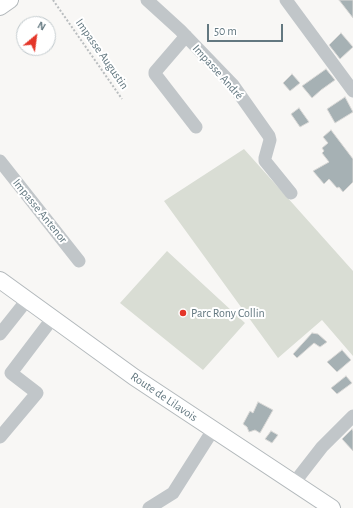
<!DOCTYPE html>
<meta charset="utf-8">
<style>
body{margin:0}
#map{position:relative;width:353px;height:508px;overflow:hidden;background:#f8f7f5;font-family:"Alegreya Sans",sans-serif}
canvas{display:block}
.north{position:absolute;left:16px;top:16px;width:40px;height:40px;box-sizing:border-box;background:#fff;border:1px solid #c1c9cc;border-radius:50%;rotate:29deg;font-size:11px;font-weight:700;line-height:16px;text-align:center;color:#637880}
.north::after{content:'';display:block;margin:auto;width:14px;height:18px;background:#e43629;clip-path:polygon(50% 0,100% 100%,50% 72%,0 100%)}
.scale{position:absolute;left:207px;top:24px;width:76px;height:18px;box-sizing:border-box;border:2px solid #637880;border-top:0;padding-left:5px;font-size:12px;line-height:14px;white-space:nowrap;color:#637880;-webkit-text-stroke:3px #fff;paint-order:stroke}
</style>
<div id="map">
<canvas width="353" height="508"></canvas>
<div class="north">N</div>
<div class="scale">50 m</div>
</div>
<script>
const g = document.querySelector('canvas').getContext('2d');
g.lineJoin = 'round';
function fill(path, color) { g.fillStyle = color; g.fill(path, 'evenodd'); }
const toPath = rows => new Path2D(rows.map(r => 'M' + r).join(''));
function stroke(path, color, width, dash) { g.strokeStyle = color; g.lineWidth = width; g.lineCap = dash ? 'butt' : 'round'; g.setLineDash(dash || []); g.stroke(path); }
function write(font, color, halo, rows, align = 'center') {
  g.font = font + ' "Alegreya Sans",sans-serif'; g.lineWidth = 4; g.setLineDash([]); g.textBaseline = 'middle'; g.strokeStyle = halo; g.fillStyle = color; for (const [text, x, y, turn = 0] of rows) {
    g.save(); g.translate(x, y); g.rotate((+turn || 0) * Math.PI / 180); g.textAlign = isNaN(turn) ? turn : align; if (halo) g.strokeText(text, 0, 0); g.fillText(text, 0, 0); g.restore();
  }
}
const green = toPath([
 [244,149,353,271,353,356,322,320,278,358,164,201],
 [167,251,245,323,203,370,120,303]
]);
const building = toPath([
 [339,0,353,0,353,18,339,0],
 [341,33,353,47,340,59,329,45,341,33],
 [326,69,335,80,321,90,312,98,302,86,326,69],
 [292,74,300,83,290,91,283,83,292,74],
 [345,97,353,112,335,123,327,109,345,97],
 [299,108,309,122,300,127,291,114,299,108],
 [331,130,353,159,353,182,343,192,339,187,337,188,329,179,324,184,313,171,329,162,322,153,324,151,322,148,328,143,323,137,331,130],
 [312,333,318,334,327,342,320,347,314,343,297,358,293,354,312,333],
 [342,350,351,360,337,372,327,362,342,350],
 [346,376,352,383,337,394,331,388,346,376],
 [258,402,273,410,260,433,255,430,249,432,247,427,243,424,250,411,253,413,258,402],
 [352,429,353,431,353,451,342,439,352,429],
 [271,431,278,435,272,443,265,439,271,431]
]);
const path = toPath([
 [53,0,122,99]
]);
const minor = toPath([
 [147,0,180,30,233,85,269,136,270,140,265,158,265,161,291,193],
 [286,0,353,91],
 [186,36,155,72,155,74,196,127],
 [0,161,79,261],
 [0,334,27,300],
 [0,437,37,393,11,373,52,319],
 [294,483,322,447,353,416],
 [149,508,173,493,213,430]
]);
const major = toPath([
 [0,7,10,0],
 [0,280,134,377,332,508]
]);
const markers = [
 [183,313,4,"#e43629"]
];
const streetNames = [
 ["Impasse Augustin",102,54,55],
 ["Impasse André",218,72,48],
 ["Impasse Antenor",40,211,51],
 ["Route de Lilavois",164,397,34]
];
const poiNames = [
 ["Parc Rony Collin",191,313]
];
fill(green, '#d9ddd4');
fill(building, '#a6b1b4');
stroke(building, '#dad9d7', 1);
stroke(major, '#b2b8bb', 18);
stroke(path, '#b9bdbf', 2, [2, 2]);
stroke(minor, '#c1c6c9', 13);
stroke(major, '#fff', 16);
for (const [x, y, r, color] of markers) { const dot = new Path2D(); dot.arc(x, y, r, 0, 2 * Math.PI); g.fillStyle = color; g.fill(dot); stroke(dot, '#fff', 1.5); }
write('12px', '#637880', '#fff', streetNames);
write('12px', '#637880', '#fff', poiNames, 'left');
</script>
